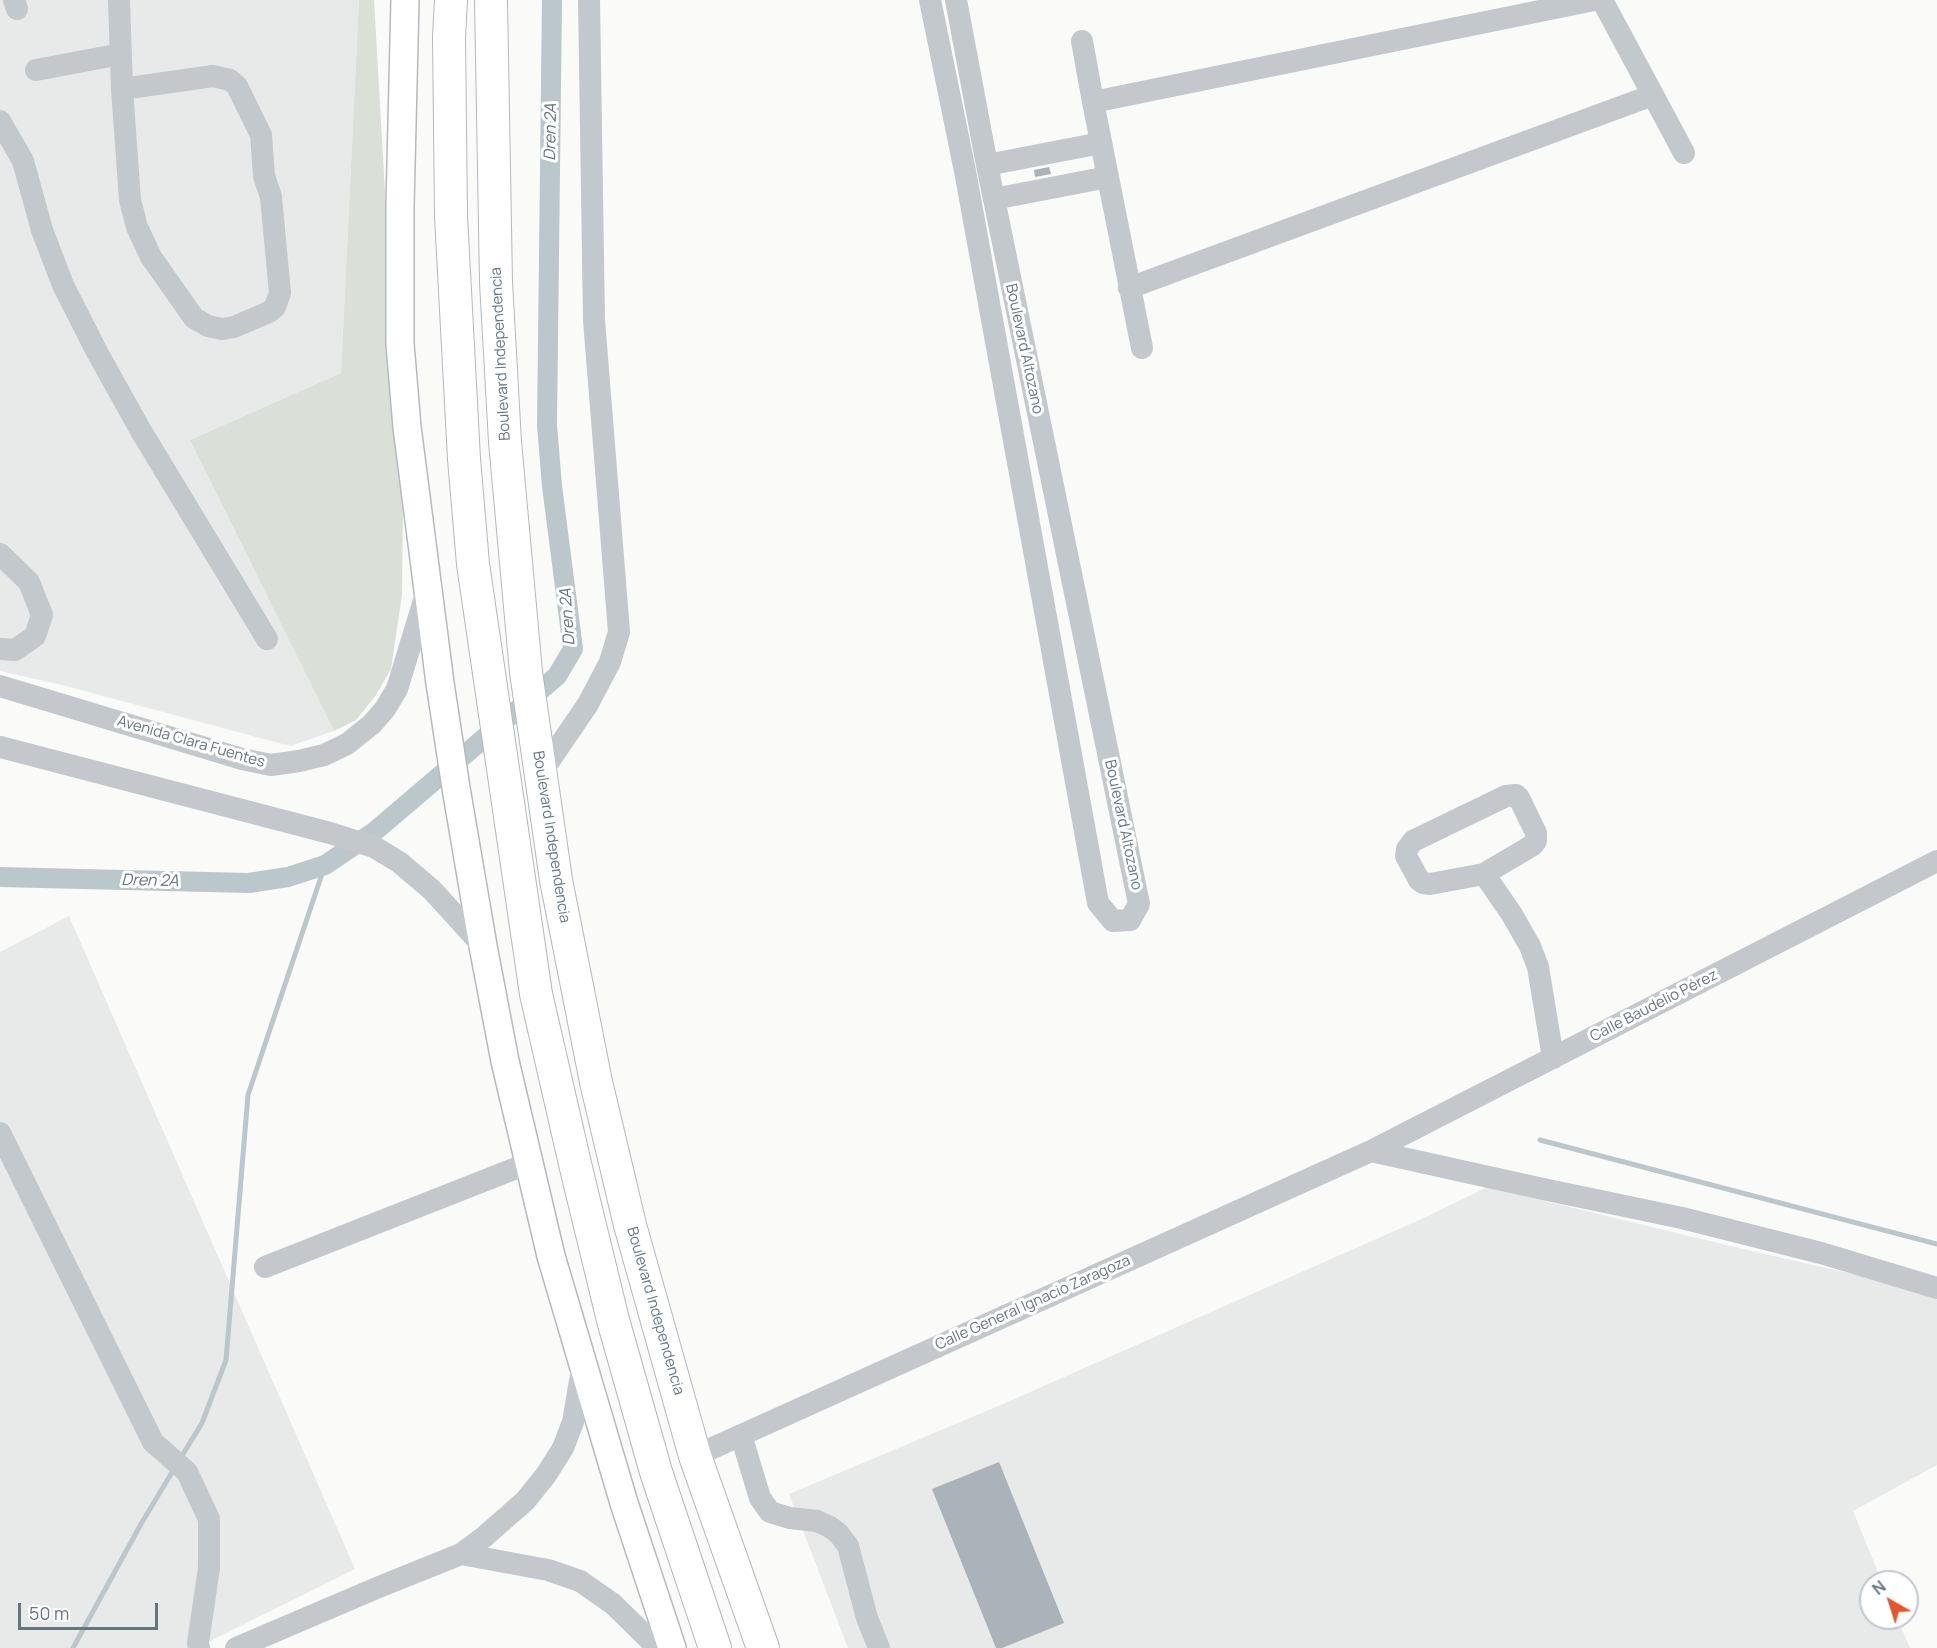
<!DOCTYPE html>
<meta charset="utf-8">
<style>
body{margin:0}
#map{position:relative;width:1937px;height:1648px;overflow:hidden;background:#fafaf8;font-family:Manrope,sans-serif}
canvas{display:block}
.north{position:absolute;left:1859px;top:1570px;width:60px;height:60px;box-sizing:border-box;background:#fff;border:2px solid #c1c8cd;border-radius:50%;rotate:321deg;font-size:16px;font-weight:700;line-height:24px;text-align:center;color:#657683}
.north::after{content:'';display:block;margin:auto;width:21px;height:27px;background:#e4572e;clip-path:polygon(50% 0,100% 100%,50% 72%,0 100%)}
.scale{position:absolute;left:18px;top:1603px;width:140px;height:27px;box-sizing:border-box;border:3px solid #657683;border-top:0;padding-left:8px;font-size:18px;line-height:21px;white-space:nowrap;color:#657683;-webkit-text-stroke:4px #fff;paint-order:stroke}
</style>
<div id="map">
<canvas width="1937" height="1648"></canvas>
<div class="north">N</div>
<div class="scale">50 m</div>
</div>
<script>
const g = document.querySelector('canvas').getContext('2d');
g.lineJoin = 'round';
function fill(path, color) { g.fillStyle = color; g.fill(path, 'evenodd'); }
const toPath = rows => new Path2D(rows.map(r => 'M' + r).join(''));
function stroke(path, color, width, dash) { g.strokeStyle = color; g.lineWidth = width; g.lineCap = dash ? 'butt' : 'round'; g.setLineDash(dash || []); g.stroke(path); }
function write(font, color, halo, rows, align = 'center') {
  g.font = font + ' Manrope,sans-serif'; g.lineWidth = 6; g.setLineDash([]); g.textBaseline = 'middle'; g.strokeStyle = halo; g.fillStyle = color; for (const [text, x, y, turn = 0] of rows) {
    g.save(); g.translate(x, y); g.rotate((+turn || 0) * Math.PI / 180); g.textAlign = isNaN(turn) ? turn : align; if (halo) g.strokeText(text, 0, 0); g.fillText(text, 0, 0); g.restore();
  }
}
const built = toPath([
 [0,0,359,0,341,373,190,440,334,731,290,746,66,686,0,671],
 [69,916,355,1569,196,1648,0,1648,0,952],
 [1487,1187,1743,1249,1892,1283,1937,1297,1937,1465,1853,1511,1882,1582,1871,1582,1871,1618,1897,1618,1910,1648,848,1648,789,1494,1003,1404,1426,1217]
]);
const green = toPath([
 [359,0,374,0,403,506,402,595,391,669,376,695,356,720,334,731,190,440,341,373]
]);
const stream = toPath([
 [1540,1140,1937,1244],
 [180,1459,202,1423,226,1360,248,1095,325,865],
 [73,1648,141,1524,174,1469]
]);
const canal = toPath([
 [0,877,249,883,288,877,325,865,374,832,557,676,573,649,552,486,547,425,552,0]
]);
const building = toPath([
 [1049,167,1051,174,1035,177,1034,170],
 [999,1462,1064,1623,1002,1648,996,1648,932,1489]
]);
const minor = toPath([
 [14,0,17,9],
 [119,0,122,89,130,200,137,227,151,257,194,318,208,326,222,329,234,327,269,312,275,307,280,293,271,197,264,176,261,135,237,86,230,80,213,76,122,89],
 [930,0,965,171,1098,903,1113,921,1130,920,1139,904,987,165,956,0],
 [1082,41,1093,102],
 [36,70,121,54],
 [1653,95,1684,153],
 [0,121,23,161,42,230,63,285,97,352,141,431,267,639],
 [987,165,1101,143],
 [994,199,1108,177],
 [1129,288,1653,95,1602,0],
 [1142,348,1093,102,1594,0],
 [0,554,29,582,42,615,35,636,15,650,0,649],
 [0,686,242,759,271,765,299,761,324,755,347,744,372,724,385,709,397,689,426,594],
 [0,747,330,833,374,847,399,862,432,890,483,946],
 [541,773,588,704,610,662,619,632,594,320,589,0],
 [1484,874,1430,884,1423,883,1419,880,1406,856,1407,849,1413,841,1506,796,1516,795,1519,798,1536,833,1536,841,1533,845,1484,874,1511,913,1530,946,1538,967,1553,1058],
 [0,1133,153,1442,187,1472,209,1519,209,1568,198,1643,199,1648],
 [1371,1151,1543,1189,1682,1218,1821,1253,1937,1288],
 [265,1267,529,1163],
 [741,1435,760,1498,770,1512,790,1518,817,1521,830,1527,839,1534,848,1546,867,1618,879,1648],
 [695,1456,1371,1151,1937,861],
 [461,1554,548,1570,580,1581,613,1604,658,1648],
 [236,1648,379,1587,461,1554,484,1537,525,1501,546,1475,563,1448,573,1422,582,1369]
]);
const major = toPath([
 [405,0,400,206,400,344,407,427,440,683,456,788,483,946,505,1061,551,1256,624,1503,672,1648]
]);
const highway = toPath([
 [451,0,449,37,451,216,464,459,473,564,536,994,576,1168,613,1320,656,1472,715,1648],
 [491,0,496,282,505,442,526,672,556,880,596,1082,630,1225,695,1456,763,1648]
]);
const streetNames = [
 ["Boulevard Altozano",1024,349,78],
 ["Boulevard Independencia",501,354,-93],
 ["Avenida Clara Fuentes",191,742,16],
 ["Boulevard Altozano",1123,825,78],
 ["Boulevard Independencia",551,837,81],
 ["Calle Baudelio Pérez",1654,1006,-27],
 ["Calle General Ignacio Zaragoza",1033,1303,-24],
 ["Boulevard Independencia",655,1311,74]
];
const waterNames = [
 ["Dren 2A",551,132,-89],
 ["Dren 2A",568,617,-94],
 ["Dren 2A",150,881,1]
];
fill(built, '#e8e9e9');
fill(green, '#dadfd7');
stroke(stream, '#bbc7cb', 5);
stroke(canal, '#bbc7cb', 20);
fill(building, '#aab3b9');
stroke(major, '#b5babe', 30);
stroke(highway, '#b4b9bd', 34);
stroke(minor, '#c3c8cc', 22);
stroke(major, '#fff', 27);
stroke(highway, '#fff', 32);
write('15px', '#657683', '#fff', streetNames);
write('italic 16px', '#60757c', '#fff', waterNames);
</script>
